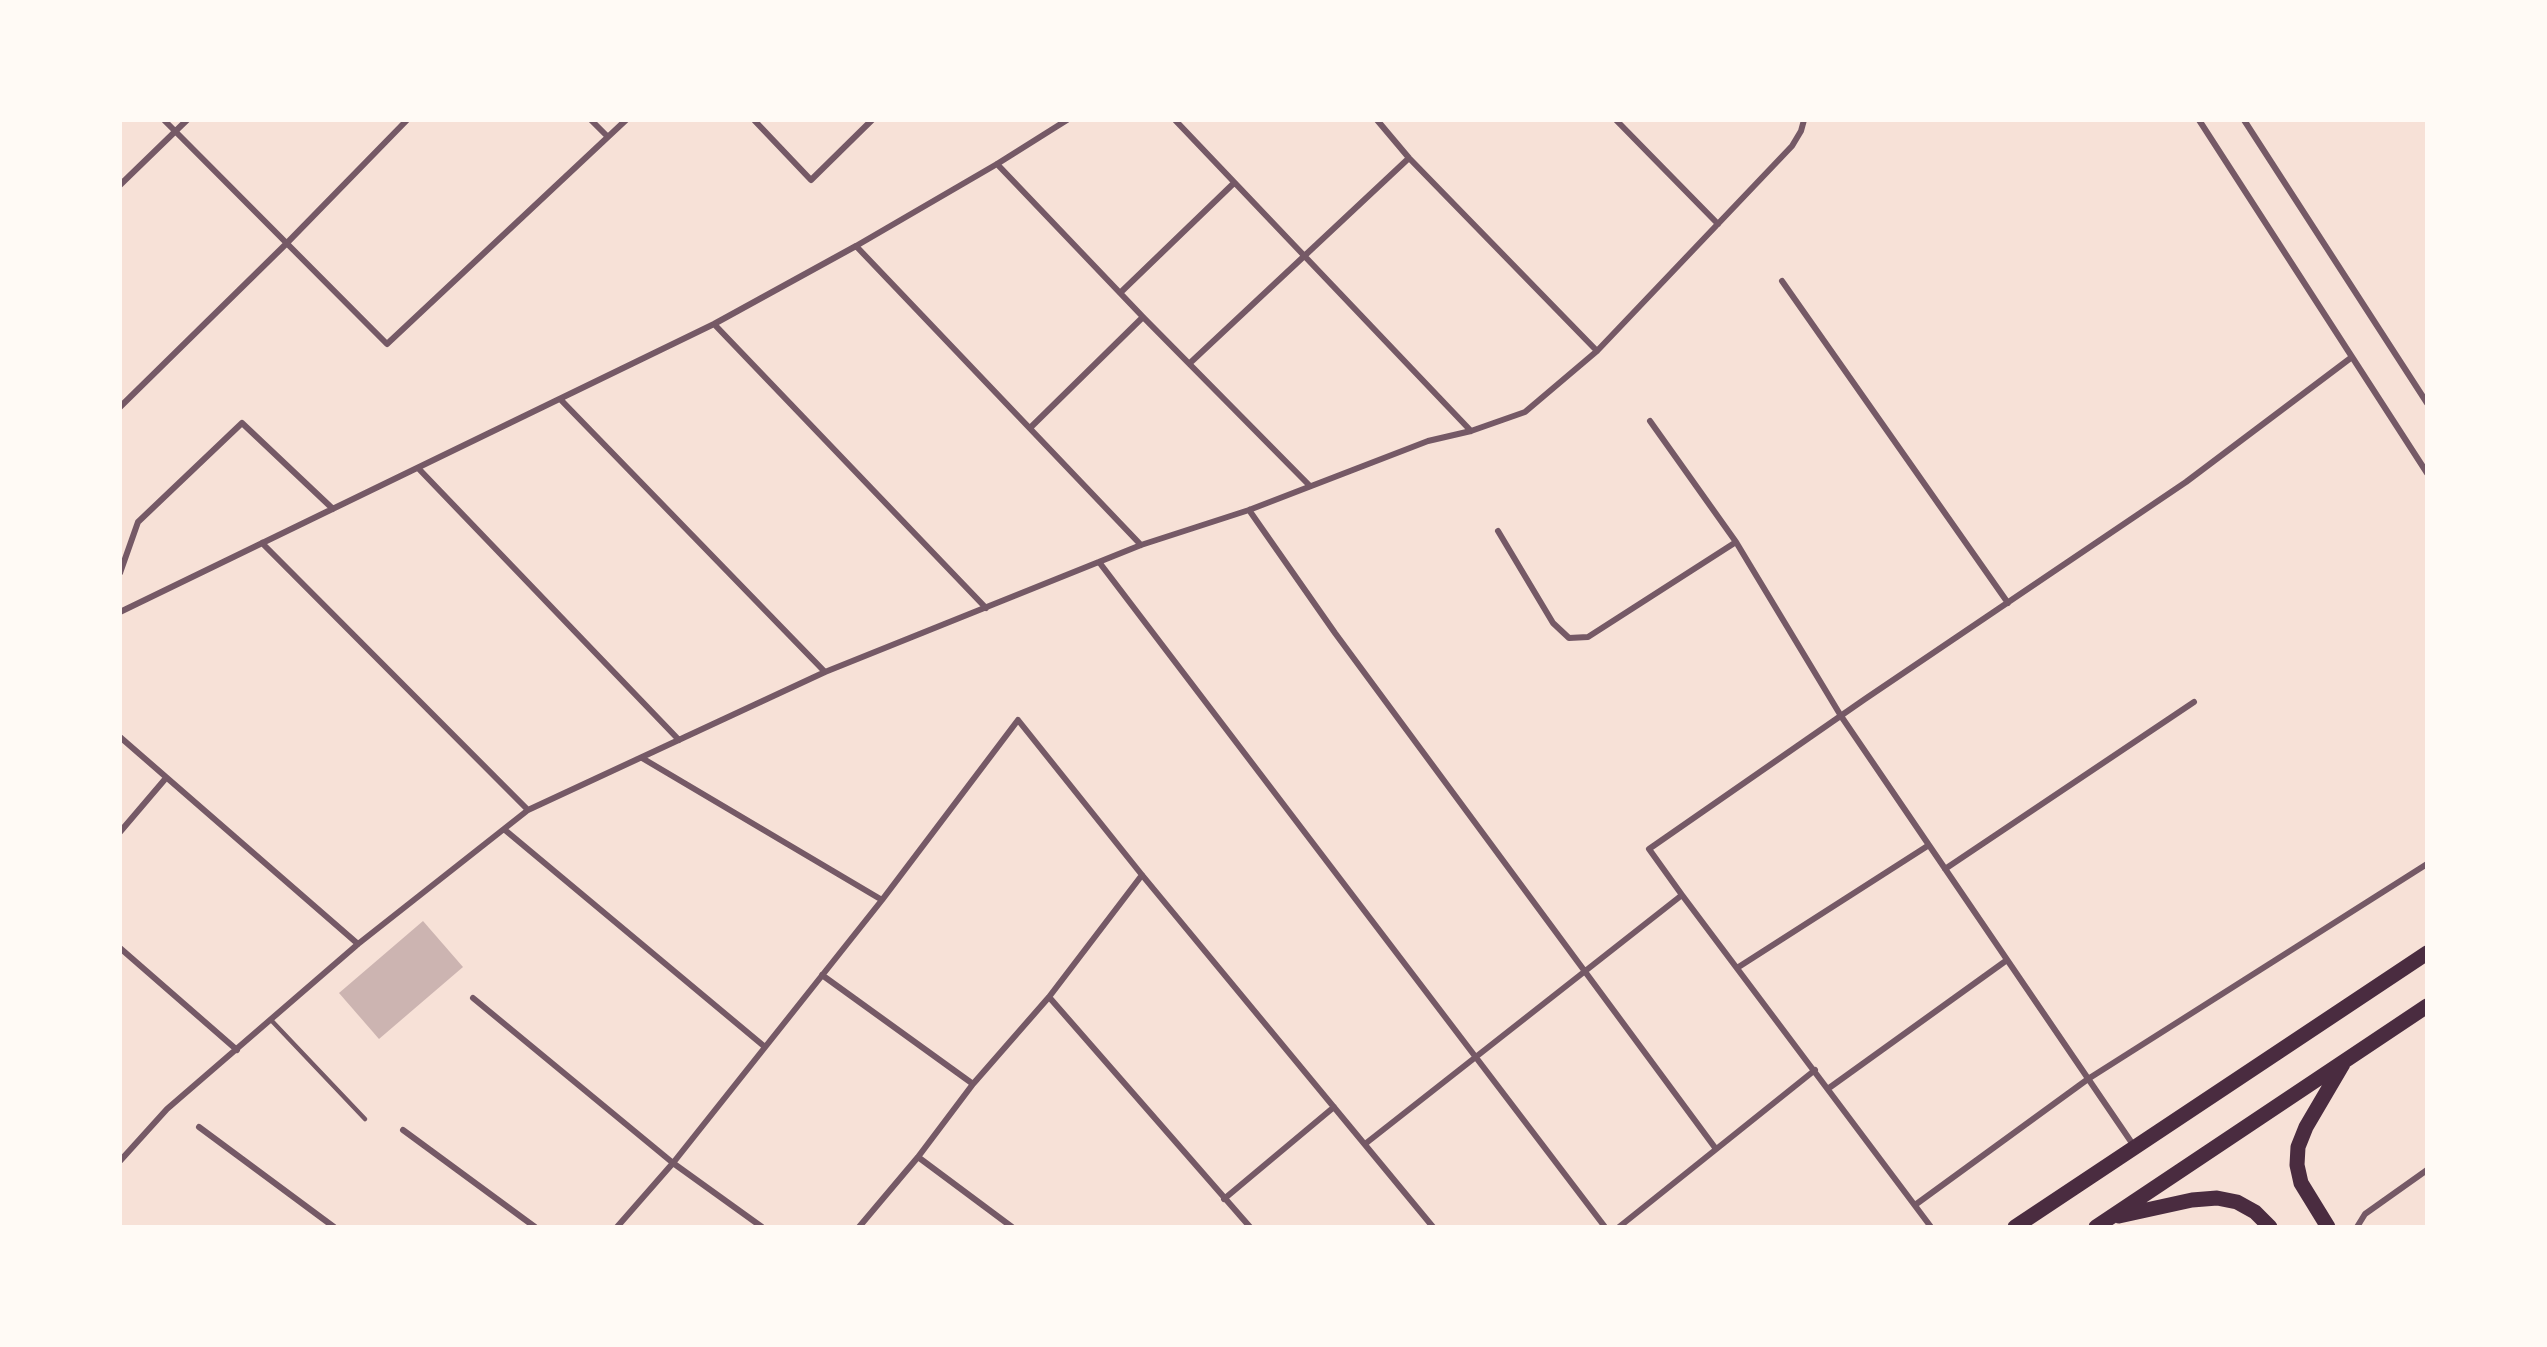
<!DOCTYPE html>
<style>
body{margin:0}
#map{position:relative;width:2547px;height:1347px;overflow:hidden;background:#f7e1d7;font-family:"Sofia Sans Condensed",sans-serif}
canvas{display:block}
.frame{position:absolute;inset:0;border:122px solid #fffaf5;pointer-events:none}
</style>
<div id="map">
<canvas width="2547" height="1347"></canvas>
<div class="frame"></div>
</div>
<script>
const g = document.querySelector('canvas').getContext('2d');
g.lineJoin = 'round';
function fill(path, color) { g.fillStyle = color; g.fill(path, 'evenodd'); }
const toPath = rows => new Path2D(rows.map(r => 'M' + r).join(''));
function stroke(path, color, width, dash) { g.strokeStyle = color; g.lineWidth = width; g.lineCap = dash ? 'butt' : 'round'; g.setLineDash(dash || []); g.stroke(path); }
const building = toPath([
 [423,921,463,967,379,1039,339,993]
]);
const service = toPath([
 [271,1020,365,1119]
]);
const minor = toPath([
 [164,120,387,344,626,120],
 [591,120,608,137],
 [754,120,811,180,872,120],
 [1175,120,1471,431],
 [1377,120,1409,158,1597,351],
 [1616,120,1718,224],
 [2199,120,2427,473],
 [2244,120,2427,403],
 [997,164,1143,317,1310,486],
 [120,185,187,120],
 [856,246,1141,545],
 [1782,281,2008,603],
 [1120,293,1234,183],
 [714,324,986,608],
 [1190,363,1409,158],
 [560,399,825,672],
 [120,407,286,244,407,120],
 [1650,421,1736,542,1841,716,2134,1146],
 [1030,428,1143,317],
 [418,468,679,740],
 [1249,510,1335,633,1716,1149],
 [1498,531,1553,623,1569,638,1588,637,1736,542],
 [262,543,528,810],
 [1099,562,1605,1227],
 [120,573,138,522,242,423,333,509],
 [120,612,714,324,856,246,997,164,1067,120],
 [120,737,358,944],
 [642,758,882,900],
 [505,830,765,1047],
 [120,832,166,778],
 [1945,869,2194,702],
 [120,948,237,1050],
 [1737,968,1929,845],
 [822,975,973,1084],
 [1049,997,1250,1227],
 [473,998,673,1163,762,1227],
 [1829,1088,2007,960],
 [199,1127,334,1227],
 [403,1130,535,1227],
 [1365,1144,1682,895],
 [918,1157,1012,1227],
 [120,1161,167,1109,358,944,528,810,825,672,1141,545,1249,510,1428,441,1471,431,1525,412,1597,351,1792,146,1801,131,1804,120],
 [1224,1199,1334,1107],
 [1915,1205,2088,1079,2427,864],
 [617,1227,673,1163,882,900,1018,720,1142,875,1433,1227],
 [859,1227,918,1157,973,1084,1049,997,1142,875],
 [1619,1227,1815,1070],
 [1931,1227,1682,895,1649,849,1865,699,2186,482,2352,357],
 [2357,1227,2365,1214,2427,1170]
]);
const primary = toPath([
 [2119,1216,2192,1200,2217,1198,2237,1202,2255,1212,2270,1227],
 [2015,1227,2427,953],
 [2096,1227,2427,1006],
 [2328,1227,2301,1183,2297,1165,2298,1147,2306,1127,2343,1064]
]);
fill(building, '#ccb4b1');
stroke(service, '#755966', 4.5);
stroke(minor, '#755966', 6);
stroke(primary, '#4a2c40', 15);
</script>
